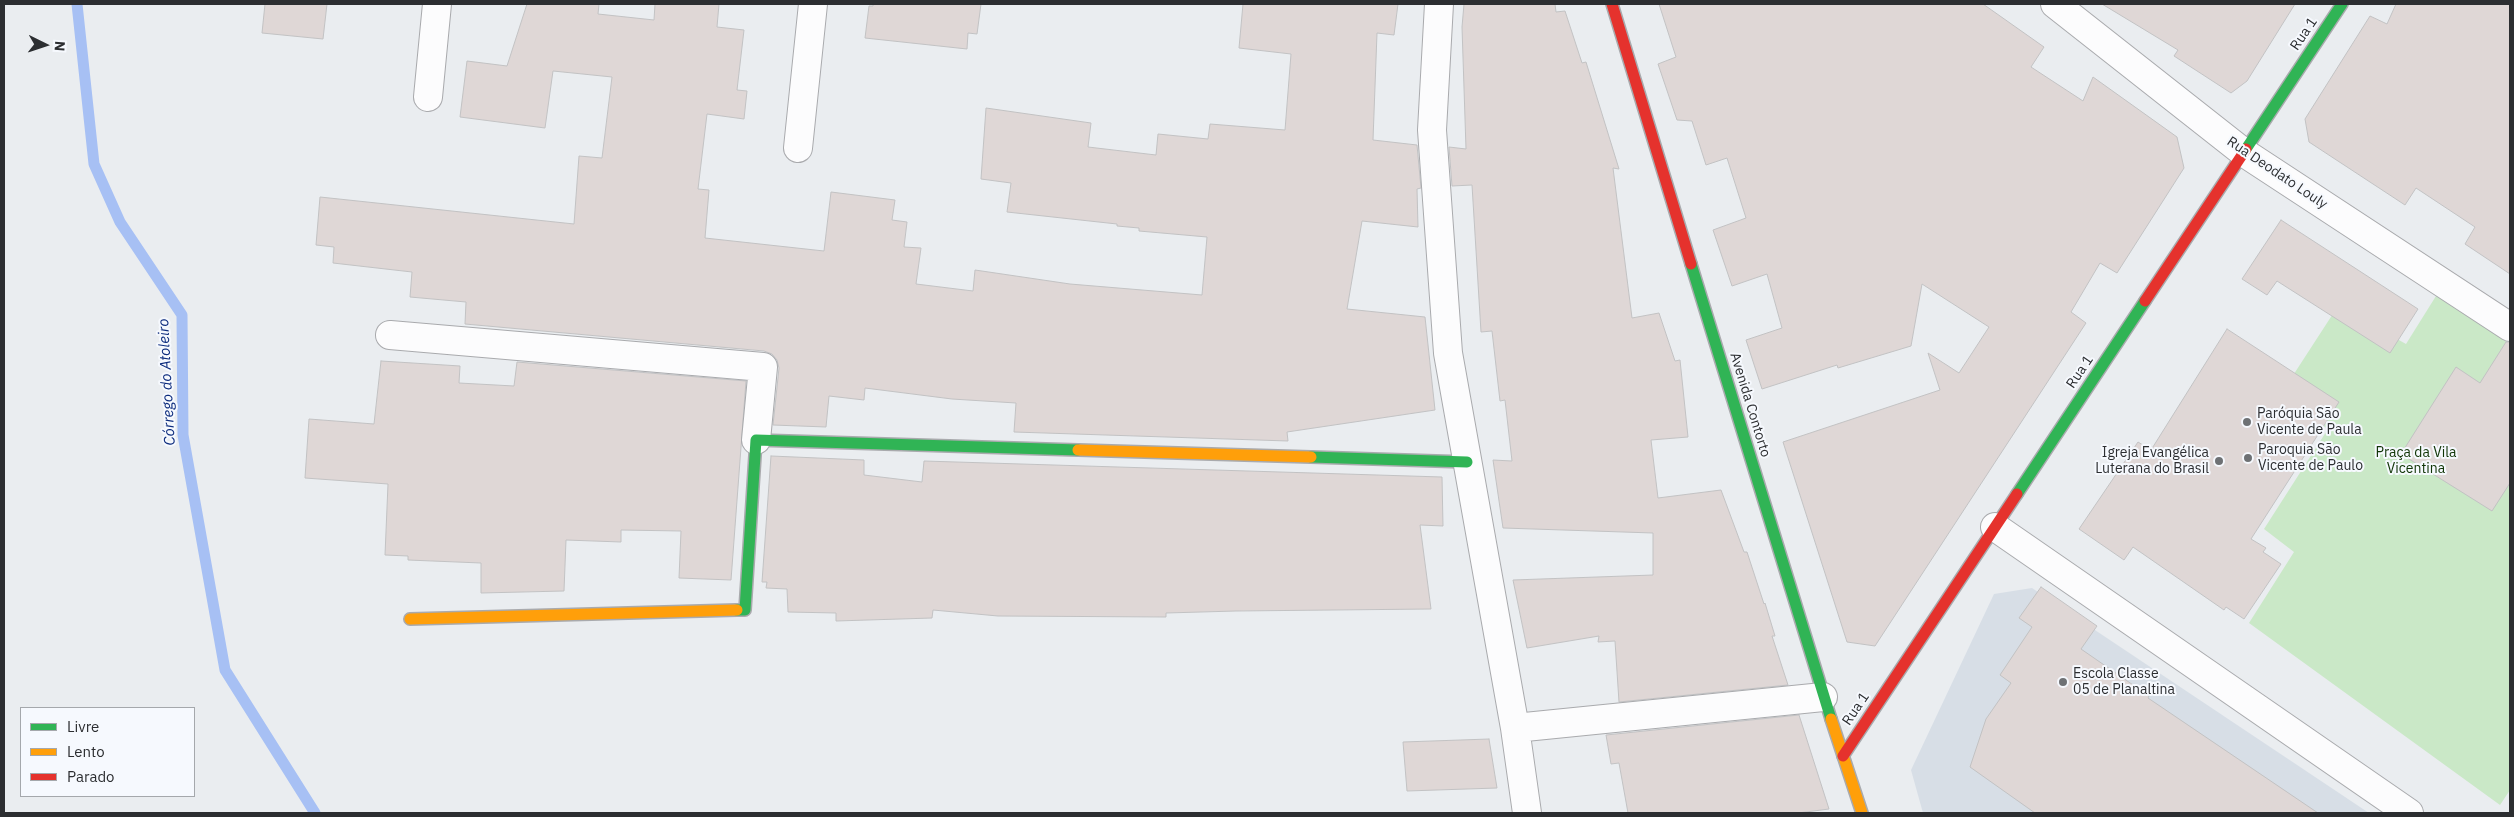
<!DOCTYPE html>
<meta charset="utf-8">
<style>
body{margin:0}
#map{position:relative;width:2514px;height:817px;overflow:hidden;background:#eaedf0;font-family:"IBM Plex Sans",sans-serif}
canvas{display:block}
.frame{position:absolute;inset:0;border:5px solid #2c2e31;pointer-events:none}
.legend{position:absolute;left:20px;top:707px;width:175px;height:90px;box-sizing:border-box;background:#f6f9fe;border:1px solid #a5a8ac;margin:0;padding:6px 9px;list-style:none;font-size:15px;color:#2c2e31}
.legend li{display:flex;align-items:center;gap:10px;height:25px}
.legend b{width:25px;border:1px solid #a5a8ac}
.north{position:absolute;left:20px;top:20px;width:50px;height:50px;-webkit-text-stroke:4px #f6f9fe;paint-order:stroke;rotate:94deg;font-size:14px;font-weight:700;line-height:20px;text-align:center;color:#2c2e31}
.north::after{content:'';display:block;margin:auto;width:18px;height:22px;background:#2c2e31;clip-path:polygon(50% 0,100% 100%,50% 72%,0 100%)}
</style>
<div id="map">
<canvas width="2514" height="817"></canvas>
<div class="frame"></div>
<ul class="legend">
<li><b style="height:6px;background:#30b455"></b>Livre</li>
<li><b style="height:6px;background:#ff9f0a"></b>Lento</li>
<li><b style="height:6px;background:#e5322d"></b>Parado</li>
</ul>
<div class="north">N</div>
</div>
<script>
const g = document.querySelector('canvas').getContext('2d');
g.lineJoin = 'round';
function fill(path, color) { g.fillStyle = color; g.fill(path, 'evenodd'); }
const toPath = rows => new Path2D(rows.map(r => 'M' + r).join(''));
function stroke(path, color, width, dash) { g.strokeStyle = color; g.lineWidth = width; g.lineCap = dash ? 'butt' : 'round'; g.setLineDash(dash || []); g.stroke(path); }
function write(font, color, halo, rows, align = 'center') {
  g.font = font + ' "IBM Plex Sans",sans-serif'; g.lineWidth = 4; g.setLineDash([]); g.textBaseline = 'middle'; g.strokeStyle = halo; g.fillStyle = color; for (const [text, x, y, turn = 0] of rows) {
    g.save(); g.translate(x, y); g.rotate((+turn || 0) * Math.PI / 180); g.textAlign = isNaN(turn) ? turn : align; if (halo) g.strokeText(text, 0, 0); g.fillText(text, 0, 0); g.restore();
  }
}
const built = toPath([
 [2032,588,2369,813,1923,813,1911,770,1994,594]
]);
const green = toPath([
 [2436,296,2510,344,2510,790,2500,805,2249,623,2294,552,2264,529,2328,429,2279,397,2338,306,2406,344]
]);
const stream = toPath([
 [77,4,94,164,120,222,182,315,183,435,225,670,315,813]
]);
const building = toPath([
 [265,4,327,4,323,39,262,33,265,4],
 [527,4,599,4,598,14,654,20,655,4,719,4,717,27,744,30,737,90,747,91,744,119,707,114,698,189,709,190,705,238,824,251,831,192,895,200,892,220,907,222,904,247,921,248,916,284,973,291,975,270,1070,284,1202,295,1207,237,1139,231,1139,228,1117,226,1117,224,1007,212,1011,183,981,179,986,108,1091,123,1088,147,1156,155,1158,134,1208,139,1210,124,1285,130,1291,54,1239,48,1243,4,1398,4,1394,35,1377,33,1373,140,1417,145,1421,188,1417,189,1418,227,1362,221,1347,309,1425,317,1435,410,1287,432,1288,441,1014,432,1016,403,952,399,865,388,864,400,829,396,826,427,773,425,779,368,777,360,772,354,764,351,465,324,466,302,410,297,412,272,333,263,334,247,316,245,320,197,574,224,579,156,602,158,612,77,553,71,545,128,460,117,467,61,507,66,527,4],
 [873,4,981,4,977,34,968,33,967,49,865,38,869,6,873,6,873,4],
 [1464,4,1555,4,1556,12,1565,11,1582,63,1586,62,1619,169,1613,168,1632,318,1659,313,1675,361,1680,360,1688,437,1651,440,1658,498,1721,490,1744,552,1747,552,1764,604,1765,603,1775,636,1772,636,1788,685,1619,702,1615,641,1598,642,1599,636,1527,648,1513,580,1653,575,1653,533,1503,528,1493,460,1512,461,1505,400,1500,401,1492,331,1481,332,1472,185,1452,186,1449,147,1466,149,1462,27,1464,4],
 [1659,4,1983,4,2044,47,2031,67,2083,101,2093,77,2177,137,2184,168,2117,273,2100,263,2071,312,2086,323,1875,646,1847,642,1783,442,1940,390,1928,353,1959,373,1989,327,1922,284,1911,346,1838,368,1837,365,1762,389,1746,340,1782,328,1767,274,1732,286,1713,230,1746,218,1727,158,1706,165,1692,121,1677,120,1658,64,1676,57,1659,4],
 [2102,4,2295,4,2247,81,2231,93,2174,56,2178,50,2102,4],
 [2396,4,2510,4,2510,274,2465,244,2475,227,2416,188,2405,205,2309,142,2305,119,2370,16,2387,24,2396,4],
 [2281,220,2418,309,2390,353,2277,281,2267,295,2242,279,2281,220],
 [2227,329,2339,402,2251,539,2266,548,2263,552,2281,564,2244,619,2226,607,2224,610,2133,547,2124,560,2079,529,2138,442,2151,450,2227,329],
 [2506,342,2510,342,2510,483,2492,511,2401,454,2456,367,2480,383,2506,342],
 [381,361,460,366,459,383,514,386,517,362,746,381,731,580,679,578,681,531,621,530,621,542,566,540,564,591,481,593,481,563,408,560,408,556,385,555,388,484,305,478,309,419,374,424,381,361],
 [771,456,864,460,864,475,922,482,924,461,1442,477,1443,526,1420,525,1431,609,1236,611,1166,613,1166,617,998,616,933,610,932,618,836,621,836,613,788,612,787,589,766,588,767,582,762,582,771,456],
 [2041,587,2097,626,2081,649,2149,696,2148,698,2318,813,2035,813,1970,767,1986,719,2011,683,2000,675,2032,627,2019,618,2041,587],
 [1799,715,1829,809,1798,813,1628,813,1619,763,1611,764,1606,735,1799,715],
 [1489,739,1497,788,1407,791,1403,742,1489,739]
]);
const street = toPath([
 [1439,4,1432,130,1448,353,1515,728,1527,813],
 [2055,4,2243,152,2510,327],
 [428,97,437,4],
 [798,148,813,4],
 [390,335,763,367,756,440],
 [1995,527,2409,813],
 [1515,728,1823,697]
]);
const fast = toPath([
 [2246,149,2342,4],
 [1691,264,1831,719],
 [1311,457,1467,462],
 [2017,494,2145,301],
 [737,610,745,610,756,440,1078,450]
]);
const slow = toPath([
 [1078,450,1311,457],
 [410,619,737,610],
 [1831,719,1862,813]
]);
const jam = toPath([
 [1612,4,1691,264],
 [2145,301,2246,149],
 [1843,756,2017,494]
]);
const markers = [
 [2247,422,5,"#6e7174"],
 [2248,458,5,"#6e7174"],
 [2219,461,5,"#6e7174"],
 [2063,682,5,"#6e7174"]
];
const streetNames = [
 ["Rua 1",2304,34,-56],
 ["Rua Deodato Louly",2277,173,34],
 ["Rua 1",2080,372,-56],
 ["Avenida Contorto",1750,405,73],
 ["Rua 1",1856,709,-56]
];
const poiNames = [
 ["Paróquia São",2257,414],
 ["Vicente de Paula",2257,430],
 ["Paroquia São",2258,450],
 ["Vicente de Paulo",2258,466],
 ["Igreja Evangélica",2209,453,"right"],
 ["Luterana do Brasil",2209,469,"right"],
 ["Escola Classe",2073,674],
 ["05 de Planaltina",2073,690]
];
const parkNames = [
 ["Praça da Vila",2416,453],
 ["Vicentina",2416,469]
];
const waterNames = [
 ["Córrego do Atoleiro",167,382,-93]
];
fill(built, '#d7dee6');
fill(green, '#cae8c7');
stroke(stream, '#a7c0f4', 11);
fill(building, '#dfd7d6');
stroke(building, '#c2c2c3', 1);
stroke(street, '#a9aaad', 30);
stroke(fast, '#a9aaad', 14);
stroke(slow, '#a9aaad', 14);
stroke(jam, '#a9aaad', 14);
stroke(street, '#fcfcfd', 28);
stroke(fast, '#30b455', 11);
stroke(slow, '#ff9f0a', 11);
stroke(jam, '#e5322d', 11);
for (const [x, y, r, color] of markers) { const dot = new Path2D(); dot.arc(x, y, r, 0, 2 * Math.PI); g.fillStyle = color; g.fill(dot); stroke(dot, '#f6f9fe', 2); }
write('14px', '#2c2e31', '#f6f9fe', streetNames);
write('14px', '#2c2e31', '#f6f9fe', poiNames, 'left');
write('14px', '#103506', '#f6f9fe', parkNames);
write('italic 15px', '#0d2c7d', '#f6f9fe', waterNames);
</script>
